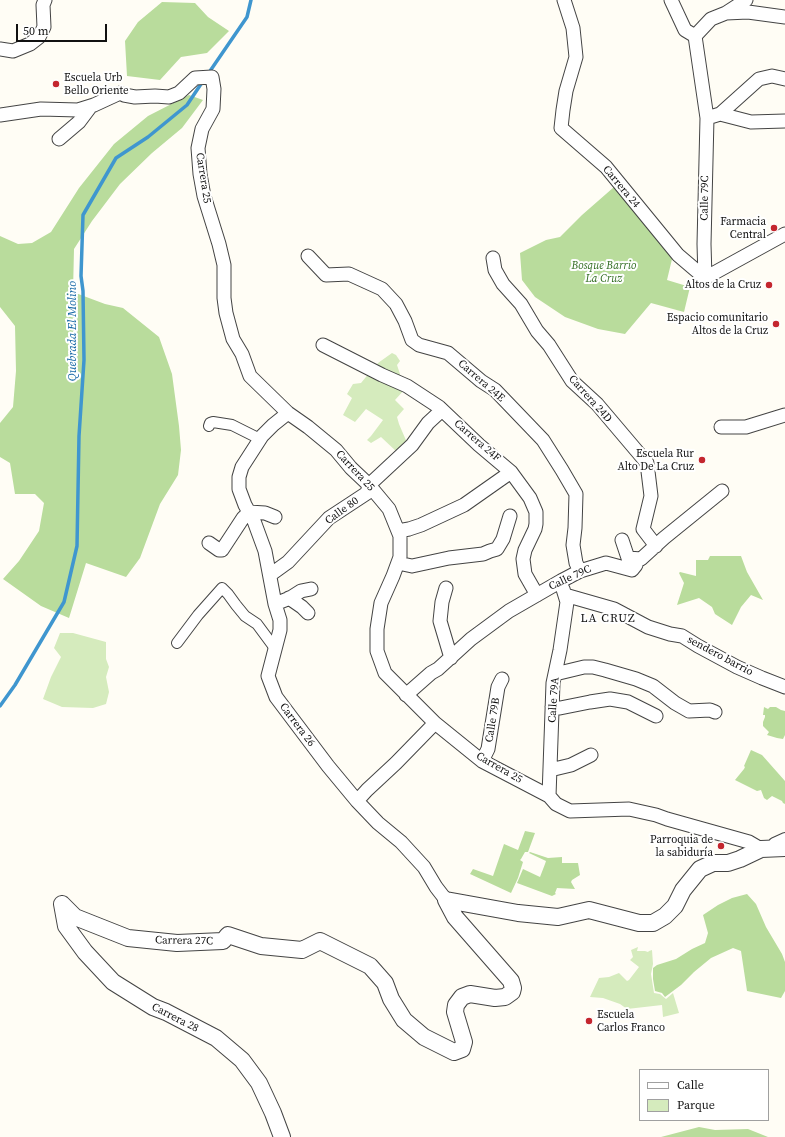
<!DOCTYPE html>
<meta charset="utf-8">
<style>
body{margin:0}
#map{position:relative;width:785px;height:1137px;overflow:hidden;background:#fffdf5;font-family:"Source Serif 4",serif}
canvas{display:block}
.legend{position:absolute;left:639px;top:1069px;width:130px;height:52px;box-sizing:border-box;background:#fff;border:1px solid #a0a0a0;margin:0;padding:5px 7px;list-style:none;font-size:12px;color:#111}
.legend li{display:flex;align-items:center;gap:8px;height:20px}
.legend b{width:20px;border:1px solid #a0a0a0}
.scale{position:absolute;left:16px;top:24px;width:91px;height:18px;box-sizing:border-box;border:2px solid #111;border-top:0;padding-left:5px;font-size:12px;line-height:14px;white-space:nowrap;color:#111;-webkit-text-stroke:3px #fff;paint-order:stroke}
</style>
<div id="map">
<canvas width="785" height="1137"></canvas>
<ul class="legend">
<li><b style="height:5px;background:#fff"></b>Calle</li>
<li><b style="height:11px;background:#d5ebbd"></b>Parque</li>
</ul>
<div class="scale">50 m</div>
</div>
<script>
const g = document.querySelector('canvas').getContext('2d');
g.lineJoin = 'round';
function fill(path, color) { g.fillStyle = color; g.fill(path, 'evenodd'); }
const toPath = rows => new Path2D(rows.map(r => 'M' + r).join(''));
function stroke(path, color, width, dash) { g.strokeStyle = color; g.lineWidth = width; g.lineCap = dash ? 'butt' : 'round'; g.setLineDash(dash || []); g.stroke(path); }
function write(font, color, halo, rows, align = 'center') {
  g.font = font + ' "Source Serif 4",serif'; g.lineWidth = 4; g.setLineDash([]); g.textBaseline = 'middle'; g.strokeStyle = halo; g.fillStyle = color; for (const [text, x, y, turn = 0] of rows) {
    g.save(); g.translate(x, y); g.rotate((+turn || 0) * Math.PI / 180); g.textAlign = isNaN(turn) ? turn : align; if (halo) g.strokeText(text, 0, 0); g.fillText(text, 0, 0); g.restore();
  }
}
const green = toPath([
 [392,353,396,355,400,361,397,365,401,377,374,368,378,363],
 [370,372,405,389,395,400,404,409,397,417,399,424,408,445,398,453,381,437,371,443,367,440,371,436,383,420,366,409,355,422,343,415,352,398,347,394,353,384,361,383],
 [60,633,73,633,106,642,106,659,109,667,106,677,109,692,106,704,93,708,62,707,43,699,51,677,61,657,54,648],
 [638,947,637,951,645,951,648,952,649,951,652,950,653,964,651,974,654,993,660,994,666,999,673,993,679,1013,663,1017,662,1005,627,1009,620,1004,603,998,590,997,599,978,609,977,619,973,627,981,629,980,639,967,630,960,633,957,631,950]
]);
const forest = toPath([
 [162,2,195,3,208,17,229,31,207,53,181,57,160,80,127,76,125,41,138,22],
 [189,95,203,100,182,128,152,153,120,184,92,221,74,249,73,292,105,304,123,308,159,337,172,374,179,426,181,450,178,475,160,504,140,558,126,577,86,563,69,618,41,606,3,579,19,561,39,531,44,503,35,494,15,494,10,463,0,457,0,423,13,407,16,371,15,326,0,307,0,236,18,244,32,243,51,232,79,188,114,144,148,116],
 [614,187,673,255,667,280,690,287,684,312,651,303,625,334,598,329,565,317,535,297,522,280,520,253,546,240,560,237,582,215],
 [710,556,741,556,747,572,763,600,751,595,741,607,732,625,715,614,712,607,699,598,677,605,684,583,679,573,680,572,696,576,696,560,708,560],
 [764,707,768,709,770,707,776,707,781,710,785,711,785,735,783,739,777,738,767,735,769,732,763,726,763,722,765,717,765,715,763,715],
 [751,750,762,755,785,781,785,804,783,803,782,801,772,796,767,800,764,798,761,790,757,791,735,780,744,769,745,767,744,766],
 [525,831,535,833,528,852,525,852,521,859,520,860,523,862,518,878,511,893,470,874,473,869,493,876,504,844,518,850],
 [530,852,548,858,562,857,562,863,578,863,580,875,572,880,571,882,575,889,557,888,555,893,556,894,552,896,517,883,523,869,540,877,545,864,546,861,529,853],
 [747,894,756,904,766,927,782,954,785,962,785,991,781,998,747,991,741,951,733,948,711,958,694,972,681,985,665,997,662,993,655,991,653,979,653,968,657,965,676,959,692,949,705,943,708,933,703,915,718,905,732,898],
 [699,1127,715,1130,748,1129,768,1137,661,1137]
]);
const stream = toPath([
 [208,74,247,17,251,0],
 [0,706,15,685,64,602,77,546,79,436,84,360,83,291,81,276,83,215,116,158,148,137,187,105,203,81]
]);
const pedestrian = toPath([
 [209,426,210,423,213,422,232,425,260,439],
 [177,643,198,615,222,588,228,594,236,605,245,616,257,624,274,647],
 [774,843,785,838]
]);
const minor = toPath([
 [564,0,573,28,576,57,566,91,563,110,561,128,606,167,678,255,705,278],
 [671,0,685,30,695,36,707,118,704,244,705,278],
 [726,13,746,0],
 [695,36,711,19,726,13,748,12,785,17],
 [0,49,13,51,30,44,39,37,44,27,43,5,45,0],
 [720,114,751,122,785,121],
 [0,115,41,109,78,110,94,105,120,93,124,95,135,97,155,96,169,97,179,93,195,78,212,77,214,89,213,109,202,129,198,148,200,174,204,196,219,244,224,265,224,298,226,313,233,339,242,354,250,376,288,413,308,427,336,450,351,468,369,485,389,509,400,536,400,557,393,576,381,603,377,629,377,651,385,673,435,723,482,761,549,796,556,804,570,811,629,809,656,815,667,819,749,842,761,849],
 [707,118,720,114,759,79,772,76,785,79],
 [59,139,79,122,91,106],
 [308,256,326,275,349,274,382,289,396,304,405,321,412,340,419,345,448,353,481,381,495,390,543,440,562,470,576,494,575,528,573,545,576,563,580,571],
 [493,258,495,270,503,284,521,304,537,331,549,345,572,381,597,404,647,463,651,496,643,529,656,546],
 [705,278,785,234],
 [323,345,382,375,407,386,439,407,479,445,511,472,530,498,536,512,536,524,535,529,525,550,523,559,525,574,537,595],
 [288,413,273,425,262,436,242,467,239,477,239,489,245,505,254,521,265,551,275,604,280,620,280,630,268,676,276,697,328,766,357,801,378,823,401,842,424,867,436,887,446,900],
 [721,427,746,427,785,415],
 [398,531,409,529,421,525,464,505,511,472],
 [622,540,628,558],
 [209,543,219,550,222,550,243,518,249,512,265,513,275,517],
 [398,563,412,566,449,558,483,554,490,551,497,549,503,539,510,516],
 [270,575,288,562,329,518,367,493,369,485,412,445,428,423,442,410],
 [446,588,442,602,440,621,451,658],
 [565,595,614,609,648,627,670,634,682,636,698,646,737,667,762,678,785,687],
 [289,598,302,607,308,613],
 [275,604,290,598,301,591,311,589],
 [555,674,584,667,593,667,605,670,636,679,653,686,675,703,689,711,710,710,715,712],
 [406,695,431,673,438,669,471,639,509,611,561,581,580,571,606,563,632,570,636,565,628,558,641,559,664,538,722,491],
 [552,707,560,708,590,702,610,699,628,702,656,716],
 [482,761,488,749,498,687,502,679],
 [550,770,571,765,591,755],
 [549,796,553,683,560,650,567,602,563,589],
 [357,801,367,790,396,763,435,723]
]);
const tertiary = toPath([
 [446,900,518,913,558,917,589,910,639,923,653,923,665,916,675,906,683,890,700,869,713,863,728,863,740,859,761,849,785,848],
 [62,904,75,917,128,938,177,943,223,941,228,935,261,946,302,950,320,941,370,966,385,983,391,999,404,1020,424,1037,454,1052,462,1049,464,1042,455,1012,456,1005,462,997,470,994,495,998,505,997,512,992,513,988,511,981,455,917,446,900],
 [62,904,66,926,85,952,113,982,153,1007,166,1012,216,1038,242,1060,259,1083,273,1113,282,1137]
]);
const markers = [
 [56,84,4,"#c4262e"],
 [774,228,4,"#c4262e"],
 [769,285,4,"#c4262e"],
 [776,324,4,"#c4262e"],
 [702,460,4,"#c4262e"],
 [721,846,4,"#c4262e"],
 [589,1021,4,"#c4262e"]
];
const poiNames = [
 ["Escuela Urb",64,78,"left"],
 ["Bello Oriente",64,91,"left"],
 ["Farmacia",766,222],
 ["Central",766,235],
 ["Altos de la Cruz",761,285],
 ["Espacio comunitario",768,318],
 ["Altos de la Cruz",768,331],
 ["Escuela Rur",694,454],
 ["Alto De La Cruz",694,467],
 ["Parroquia de",713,840],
 ["la sabiduría",713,853],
 ["Escuela",597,1015,"left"],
 ["Carlos Franco",597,1028,"left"]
];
const streetNames = [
 ["Carrera 25",203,178,81],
 ["Carrera 24",621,187,50],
 ["Calle 79C",705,198,-89],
 ["Carrera 24E",481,381,41],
 ["Carrera 24D",590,399,48],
 ["Carrera 24F",477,441,41],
 ["Carrera 25",355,471,47],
 ["Calle 80",342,511,-36],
 ["Calle 79C",570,578,-25],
 ["sendero barrio",720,656,28],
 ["Calle 79A",554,700,-86],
 ["Calle 79B",493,720,-81],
 ["Carrera 26",297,725,53],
 ["Carrera 25",499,768,30],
 ["Carrera 27C",184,941,1],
 ["Carrera 28",175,1018,27]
];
const parkNames = [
 ["Bosque Barrio",604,266],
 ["La Cruz",604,279]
];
const waterNames = [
 ["Quebrada El Molino",73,331,-90]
];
const neighbourhoodNames = [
 ["LA CRUZ",608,619]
];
fill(green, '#d5ebbd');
fill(forest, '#b9dc9c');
stroke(stream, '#3f96cf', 3.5);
stroke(pedestrian, '#444', 12);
stroke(minor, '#444', 15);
stroke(tertiary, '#444', 18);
stroke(pedestrian, '#fff', 10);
stroke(minor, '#fff', 13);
stroke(tertiary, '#fff', 16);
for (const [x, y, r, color] of markers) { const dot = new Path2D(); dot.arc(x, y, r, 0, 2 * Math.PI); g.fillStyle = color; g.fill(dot); stroke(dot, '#fff', 1.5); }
write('11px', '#111', '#fff', poiNames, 'right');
write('11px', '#111', '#fff', streetNames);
write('italic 11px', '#2f6b1f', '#fff', parkNames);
write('italic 12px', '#1768a6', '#fff', waterNames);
g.letterSpacing = '1px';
write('12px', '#111', '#fff', neighbourhoodNames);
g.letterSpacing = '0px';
</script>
